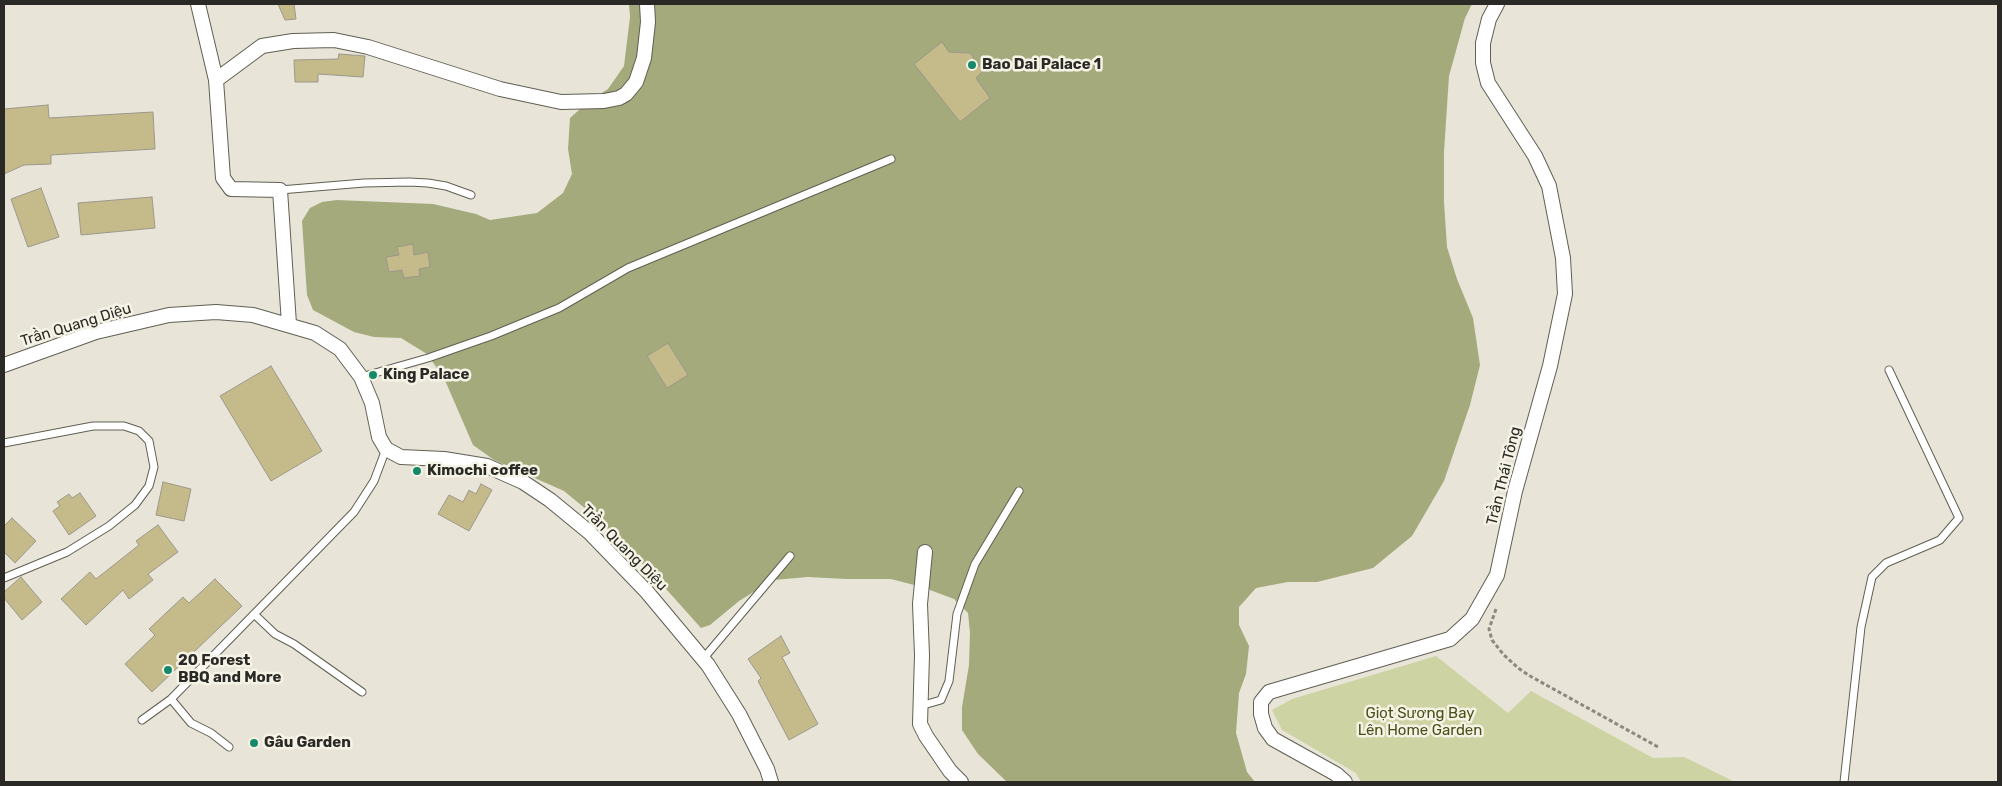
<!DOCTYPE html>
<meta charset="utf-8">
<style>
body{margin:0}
#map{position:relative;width:2002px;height:786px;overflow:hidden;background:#e8e5d8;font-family:Rubik,sans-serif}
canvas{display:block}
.frame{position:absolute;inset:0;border:5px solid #2a2925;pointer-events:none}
</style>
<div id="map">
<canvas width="2002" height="786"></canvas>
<div class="frame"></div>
</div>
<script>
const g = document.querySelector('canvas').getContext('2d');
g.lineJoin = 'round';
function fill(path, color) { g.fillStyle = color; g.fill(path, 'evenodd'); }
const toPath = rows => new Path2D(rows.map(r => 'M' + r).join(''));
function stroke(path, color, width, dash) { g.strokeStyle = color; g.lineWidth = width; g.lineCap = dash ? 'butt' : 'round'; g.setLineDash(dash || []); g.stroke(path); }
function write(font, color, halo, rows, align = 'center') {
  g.font = font + ' Rubik,sans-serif'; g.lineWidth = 5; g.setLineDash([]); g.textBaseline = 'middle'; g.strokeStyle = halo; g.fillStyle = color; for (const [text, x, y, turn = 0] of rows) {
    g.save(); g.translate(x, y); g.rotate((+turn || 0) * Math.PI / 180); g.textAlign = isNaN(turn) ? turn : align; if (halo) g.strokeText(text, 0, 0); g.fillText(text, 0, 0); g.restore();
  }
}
const green = toPath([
 [1436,656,1508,713,1531,691,1653,758,1684,757,1735,782,1361,782,1356,773,1282,730,1272,710,1292,699]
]);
const forest = toPath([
 [629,4,1472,4,1465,18,1449,76,1444,152,1444,202,1447,247,1457,279,1473,318,1480,365,1470,405,1444,481,1412,536,1373,568,1317,582,1288,582,1256,588,1239,607,1239,625,1249,646,1246,674,1239,693,1236,733,1247,772,1255,782,1007,782,978,754,962,730,962,707,969,665,970,633,968,613,954,599,922,587,891,579,846,579,808,577,773,580,739,601,710,625,701,628,658,580,598,519,564,491,494,460,473,445,444,378,427,354,401,338,374,337,354,332,313,310,307,295,302,221,310,208,322,202,337,200,433,204,476,214,490,220,537,213,563,193,572,174,568,149,570,118,588,102,608,89,624,66,630,17]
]);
const building = toPath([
 [278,4,294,4,296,19,285,20,278,4],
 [942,42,949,52,970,53,983,71,976,78,990,98,960,122,914,64,942,42],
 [339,54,365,56,363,77,318,74,318,82,295,82,294,60,338,59,339,54],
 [48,105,49,118,153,112,155,149,51,155,51,164,24,165,4,174,4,109,48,105],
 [41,188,59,237,28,247,11,199,41,188],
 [152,197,155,228,81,235,78,203,152,197],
 [413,244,414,255,428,252,430,267,419,269,420,276,404,278,402,270,389,272,386,257,399,255,397,247,413,244],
 [668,343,688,375,667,388,647,356,668,343],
 [271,366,322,451,271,481,220,396,271,366],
 [163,482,191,489,184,521,156,515,163,482],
 [481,484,492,490,469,531,438,514,449,495,463,502,469,490,476,494,481,484],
 [80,493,96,516,69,535,53,511,60,506,57,502,69,494,72,498,80,493],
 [12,518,36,541,15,563,4,552,4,526,12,518],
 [158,525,178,552,148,574,153,580,129,599,123,590,86,625,61,599,90,572,96,579,139,545,136,541,158,525],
 [21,577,42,602,22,620,4,598,4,592,21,577],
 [215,579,242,606,152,692,125,664,155,635,149,629,183,597,189,603,215,579],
 [781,636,790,653,782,657,818,724,789,740,758,681,761,678,748,659,781,636]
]);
const path = toPath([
 [1496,609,1489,629,1492,640,1503,654,1518,668,1530,676,1660,748]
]);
const service = toPath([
 [280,190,364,183,409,182,428,183,446,186,471,195],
 [361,377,428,358,491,336,559,308,628,268,891,159],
 [4,443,93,426,124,426,139,431,149,441,154,467,149,486,135,505,109,526,67,552,4,578],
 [254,614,275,634,294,644,362,692],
 [703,659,790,556],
 [171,699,191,723,211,733,229,747],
 [920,706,941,700,949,681,957,614,975,564,1019,491],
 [142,720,171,699,354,512,374,481,386,449],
 [1844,782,1861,627,1872,577,1886,563,1940,540,1959,518,1889,370]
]);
const minor = toPath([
 [198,4,216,80,223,178,231,189,280,190,289,324],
 [216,80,262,46,293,41,334,40,368,47,500,89,561,102,604,101,619,98,626,94,636,82,644,58,648,22,647,4],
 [4,365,96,332,169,315,216,312,253,315,315,333,340,349,361,377,372,403,379,437,386,449,401,457,444,459,487,466,523,482,550,500,589,532,647,592,708,665,739,714,767,769,771,782],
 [925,552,920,604,922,655,920,724,926,736,950,771,961,782],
 [1345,782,1336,774,1273,739,1265,728,1261,714,1261,702,1269,692,1450,639,1472,619,1497,575,1515,491,1550,366,1565,294,1563,258,1549,186,1535,156,1488,83,1483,63,1483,43,1489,19,1497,4]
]);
const markers = [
 [972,65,5,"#158969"],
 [373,375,5,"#158969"],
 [417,471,5,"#158969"],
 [168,670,5,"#158969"],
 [254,743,5,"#158969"]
];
const poiNames = [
 ["Bao Dai Palace 1",982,65],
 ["King Palace",383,375],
 ["Kimochi coffee",427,471],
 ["20 Forest",178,661],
 ["BBQ and More",178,678],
 ["Gâu Garden",264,743]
];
const streetNames = [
 ["Trần Quang Diệu",76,325,-17],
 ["Trần Thái Tông",1504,476,-76],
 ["Trần Quang Diệu",624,548,45]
];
const parkNames = [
 ["Giọt Sương Bay",1420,714],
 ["Lên Home Garden",1420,731]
];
fill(green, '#cdd3a2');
fill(forest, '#a4aa7b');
fill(building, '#c5ba8a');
stroke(building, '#9b988c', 1);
stroke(service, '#615e53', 9);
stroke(minor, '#615e53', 16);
stroke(path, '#8b8980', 3, [4, 2.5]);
stroke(service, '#fff', 7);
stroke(minor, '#fff', 14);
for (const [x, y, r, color] of markers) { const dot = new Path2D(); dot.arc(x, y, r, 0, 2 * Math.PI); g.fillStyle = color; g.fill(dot); stroke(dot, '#f5f3e6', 2); }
write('bold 15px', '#2a2925', '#f5f3e6', poiNames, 'left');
write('15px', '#2a2925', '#f5f3e6', streetNames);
write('15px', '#4a4f18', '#f5f3e6', parkNames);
</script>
